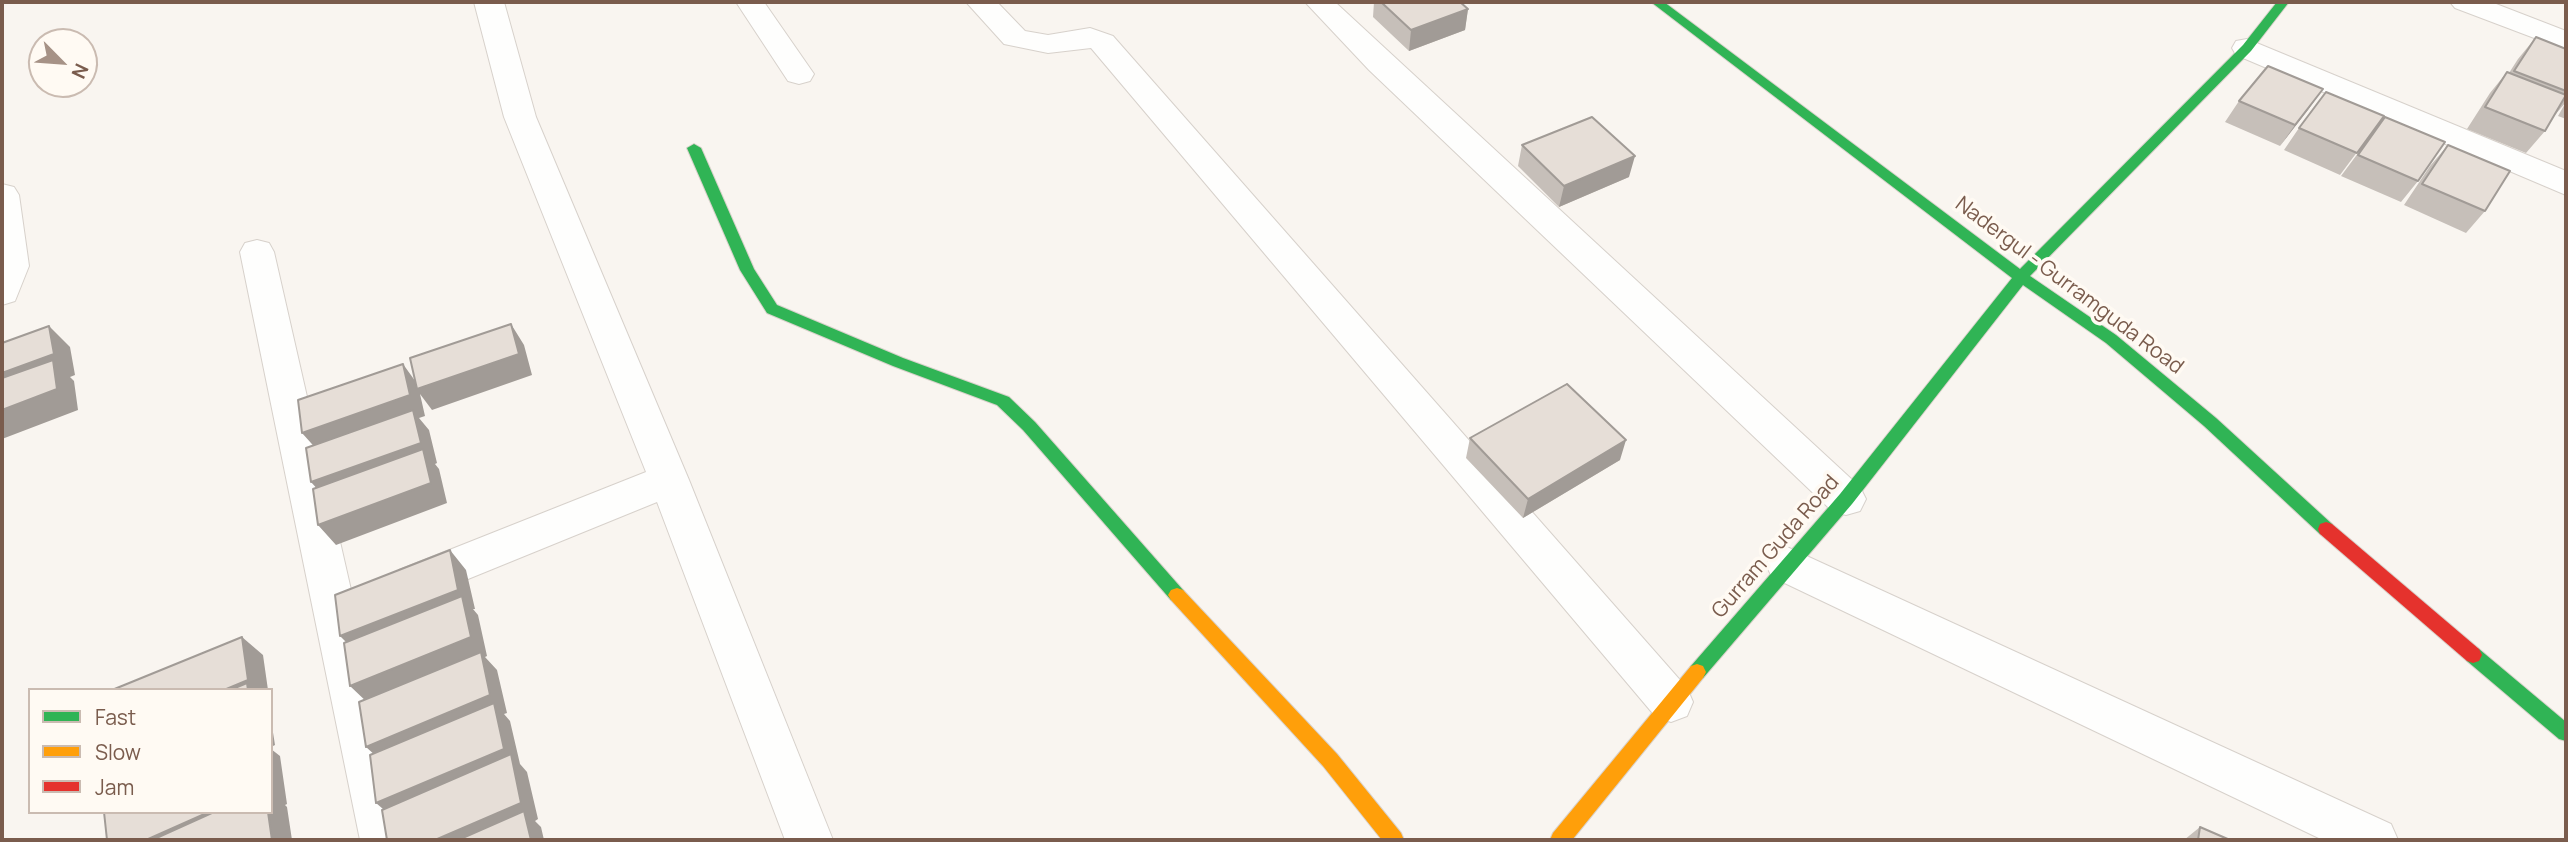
<!DOCTYPE html>
<style>
body{margin:0}
#map{position:relative;width:2568px;height:842px;overflow:hidden;background:#f9f5f0;font-family:Manrope,sans-serif}
canvas{display:block}
.frame{position:absolute;inset:0;border:4px solid #7a5c4d;pointer-events:none}
.legend{position:absolute;left:28px;top:688px;width:245px;height:126px;box-sizing:border-box;background:#fffaf3;border:2px solid #cabbb1;margin:0;padding:9px 12px;list-style:none;font-size:21px;color:#7a5c4d}
.legend li{display:flex;align-items:center;gap:14px;height:35px}
.legend b{width:35px;border:2px solid #cabbb1}
.north{position:absolute;left:28px;top:28px;width:70px;height:70px;box-sizing:border-box;background:#fffaf3;border:2px solid #cabbb1;border-radius:50%;rotate:115deg;font-size:19px;font-weight:700;line-height:28px;text-align:center;color:#7a5c4d}
.north::after{content:'';display:block;margin:auto;width:24px;height:32px;background:#a69286;clip-path:polygon(50% 0,100% 100%,50% 72%,0 100%)}
</style>
<div id="map">
<canvas width="2568" height="842"></canvas>
<div class="frame"></div>
<ul class="legend">
<li><b style="height:9px;background:#30b455"></b>Fast</li>
<li><b style="height:9px;background:#ff9f0a"></b>Slow</li>
<li><b style="height:9px;background:#e5322d"></b>Jam</li>
</ul>
<div class="north">N</div>
</div>
<script>
const g = document.querySelector('canvas').getContext('2d');
g.lineJoin = 'round';
const toPath = rows => new Path2D(rows.map(r => 'M' + r).join(''));
function stroke(path, color, width, dash) { g.strokeStyle = color; g.lineWidth = width; g.lineCap = dash ? 'butt' : 'round'; g.setLineDash(dash || []); g.stroke(path); }
function fill(path, color) { g.fillStyle = color; g.fill(path, 'evenodd'); }
function write(font, color, halo, rows, align = 'center') {
  g.font = font + ' Manrope,sans-serif'; g.lineWidth = 7; g.setLineDash([]); g.textBaseline = 'middle'; g.strokeStyle = halo; g.fillStyle = color; for (const [text, x, y, turn = 0] of rows) {
    g.save(); g.translate(x, y); g.rotate((+turn || 0) * Math.PI / 180); g.textAlign = isNaN(turn) ? turn : align; if (halo) g.strokeText(text, 0, 0); g.fillText(text, 0, 0); g.restore();
  }
}
const street = toPath([
 [474,2,504,2,536,117,689,480,833,840,785,840,657,502,414,601,399,596,393,583,399,570,646,472,504,117,474,2],
 [736,2,764,2,814,74,810,81,799,84,788,81,736,2],
 [966,2,997,2,1025,31,1048,35,1090,28,1113,36,1687,688,1693,702,1687,716,1671,722,1655,716,1091,48,1048,53,1004,44,966,2],
 [1305,2,1335,2,1860,487,1866,499,1860,511,1846,515,1832,511,1369,70,1305,2],
 [2450,2,2491,2,2566,31,2566,50,2455,8,2450,2],
 [2247,39,2566,171,2566,195,2236,55,2232,48,2236,41,2247,39],
 [2,184,14,187,19,195,29,266,15,301,2,305,2,184],
 [257,240,269,243,274,252,408,840,360,840,240,252,245,243,257,240],
 [1787,547,2391,824,2398,840,2323,840,1772,577,1766,565,1772,553,1787,547]
]);
const fast = toPath([
 [1651,2,1664,2,2020,269,2243,45,2277,2,2289,2,2251,51,2030,276,2116,335,2216,418,2332,524,2334,529,2332,534,2326,536,2320,534,2204,426,2106,343,2023,285,1852,504,1703,678,1697,680,1691,678,1688,672,1691,666,1840,494,2012,278,1651,2],
 [694,144,701,148,754,269,777,305,903,358,1009,397,1035,422,1183,590,1186,595,1183,600,1177,602,1171,600,1023,430,997,405,893,366,767,313,740,270,687,148,694,144],
 [2473,647,2479,649,2566,722,2566,741,2559,739,2467,661,2464,655,2467,649,2473,647]
]);
const slow = toPath([
 [1177,588,1183,590,1337,754,1401,833,1404,840,1382,840,1323,766,1171,600,1168,595,1171,590,1177,588],
 [1697,664,1703,666,1706,672,1703,678,1572,840,1550,840,1553,833,1691,666,1697,664]
]);
const jam = toPath([
 [2326,522,2332,524,2479,649,2482,655,2479,661,2473,663,2467,661,2320,534,2318,529,2320,524,2326,522]
]);
const wall = toPath([
 [1374,2,1460,2,1468,9,1465,30,1409,51,1373,17],
 [2536,37,2566,49,2566,119,2558,116,2566,102,2555,115,2545,131,2526,153,2467,129,2490,93,2507,72,2509,73,2518,59],
 [2323,89,2280,146,2225,122,2239,101],
 [2384,116,2340,175,2284,150,2299,128],
 [2385,117,2418,181,2401,202,2341,176],
 [1522,145,1629,177,1559,207,1518,166],
 [2448,145,2485,211,2466,233,2404,205,2430,166],
 [1470,438,1620,460,1523,518,1466,458],
 [2200,827,2230,840,2184,840]
]);
const shadedWall = toPath([
 [1468,9,1465,30,1409,51,1411,30],
 [2323,89,2308,110,2280,146,2295,125],
 [1635,156,1629,177,1559,207,1564,186],
 [511,324,524,345,532,375,432,410,420,394,425,416,419,418,429,430,437,463,435,464,439,469,447,503,336,545,318,525,329,502,311,482,320,453,302,433,403,364,418,385],
 [49,326,70,347,75,375,70,377,74,381,78,410,2,439,2,373],
 [1626,440,1620,460,1523,518,1528,499],
 [450,550,466,570,475,609,473,609,478,615,487,656,485,657,497,670,507,713,504,714,510,721,520,764,527,772,538,819,535,821,541,827,544,840,435,840,396,820,376,803,386,765,366,747,369,704,350,686,359,655,340,636],
 [242,637,263,655,268,690,224,690],
 [271,720,275,745,271,747],
 [271,749,280,756,287,804,285,805,287,807,292,840,146,840,209,812,271,812]
]);
const building = toPath([
 [1381,2,1460,2,1468,9,1411,30,1381,2],
 [2536,37,2566,49,2566,91,2514,71,2536,37],
 [2268,66,2323,89,2295,125,2239,101,2268,66],
 [2507,72,2566,95,2545,131,2485,107,2507,72],
 [2326,92,2384,116,2357,153,2299,128,2326,92],
 [1592,117,1635,156,1564,186,1522,145,1592,117],
 [2385,117,2445,142,2418,181,2358,155,2385,117],
 [2448,145,2510,171,2485,211,2422,184,2448,145],
 [511,324,519,354,417,389,410,358,511,324],
 [49,326,54,354,2,373,2,343,49,326],
 [53,360,57,389,2,410,2,378,53,360],
 [403,364,410,395,302,433,298,400,403,364],
 [1567,384,1626,440,1528,499,1470,438,1567,384],
 [413,410,421,443,311,482,306,448,413,410],
 [423,449,431,483,318,525,313,489,423,449],
 [450,550,458,590,340,636,335,595,450,550],
 [462,596,471,637,350,686,344,643,462,596],
 [242,637,248,680,224,690,112,690,242,637],
 [481,652,490,695,366,747,359,702,481,652],
 [247,683,248,690,230,690,247,683],
 [494,703,504,749,376,803,370,755,494,703],
 [511,754,521,803,435,840,387,840,382,810,511,754],
 [524,811,531,840,458,840,524,811],
 [104,812,209,812,146,840,107,840,104,812],
 [214,812,268,812,272,840,152,840,214,812],
 [2200,827,2230,840,2198,840,2200,827]
]);
const streetNames = [
 ["Nadergul - Gurramguda Road",2069,286,37],
 ["Gurram Guda Road",1776,547,-49]
];
stroke(street, '#d7d1cb', 2);
stroke(fast, '#d9d2cb', 2);
stroke(slow, '#d9d2cb', 2);
stroke(jam, '#d9d2cb', 2);
fill(street, '#fefefd');
fill(fast, '#30b455');
fill(slow, '#ff9f0a');
fill(jam, '#e5322d');
fill(wall, '#c6bfb9');
fill(shadedWall, '#a19b96');
fill(building, '#e6ded7');
stroke(building, '#a19b96', 2);
write('21px', '#7a5c4d', '#fffaf3', streetNames);
</script>
